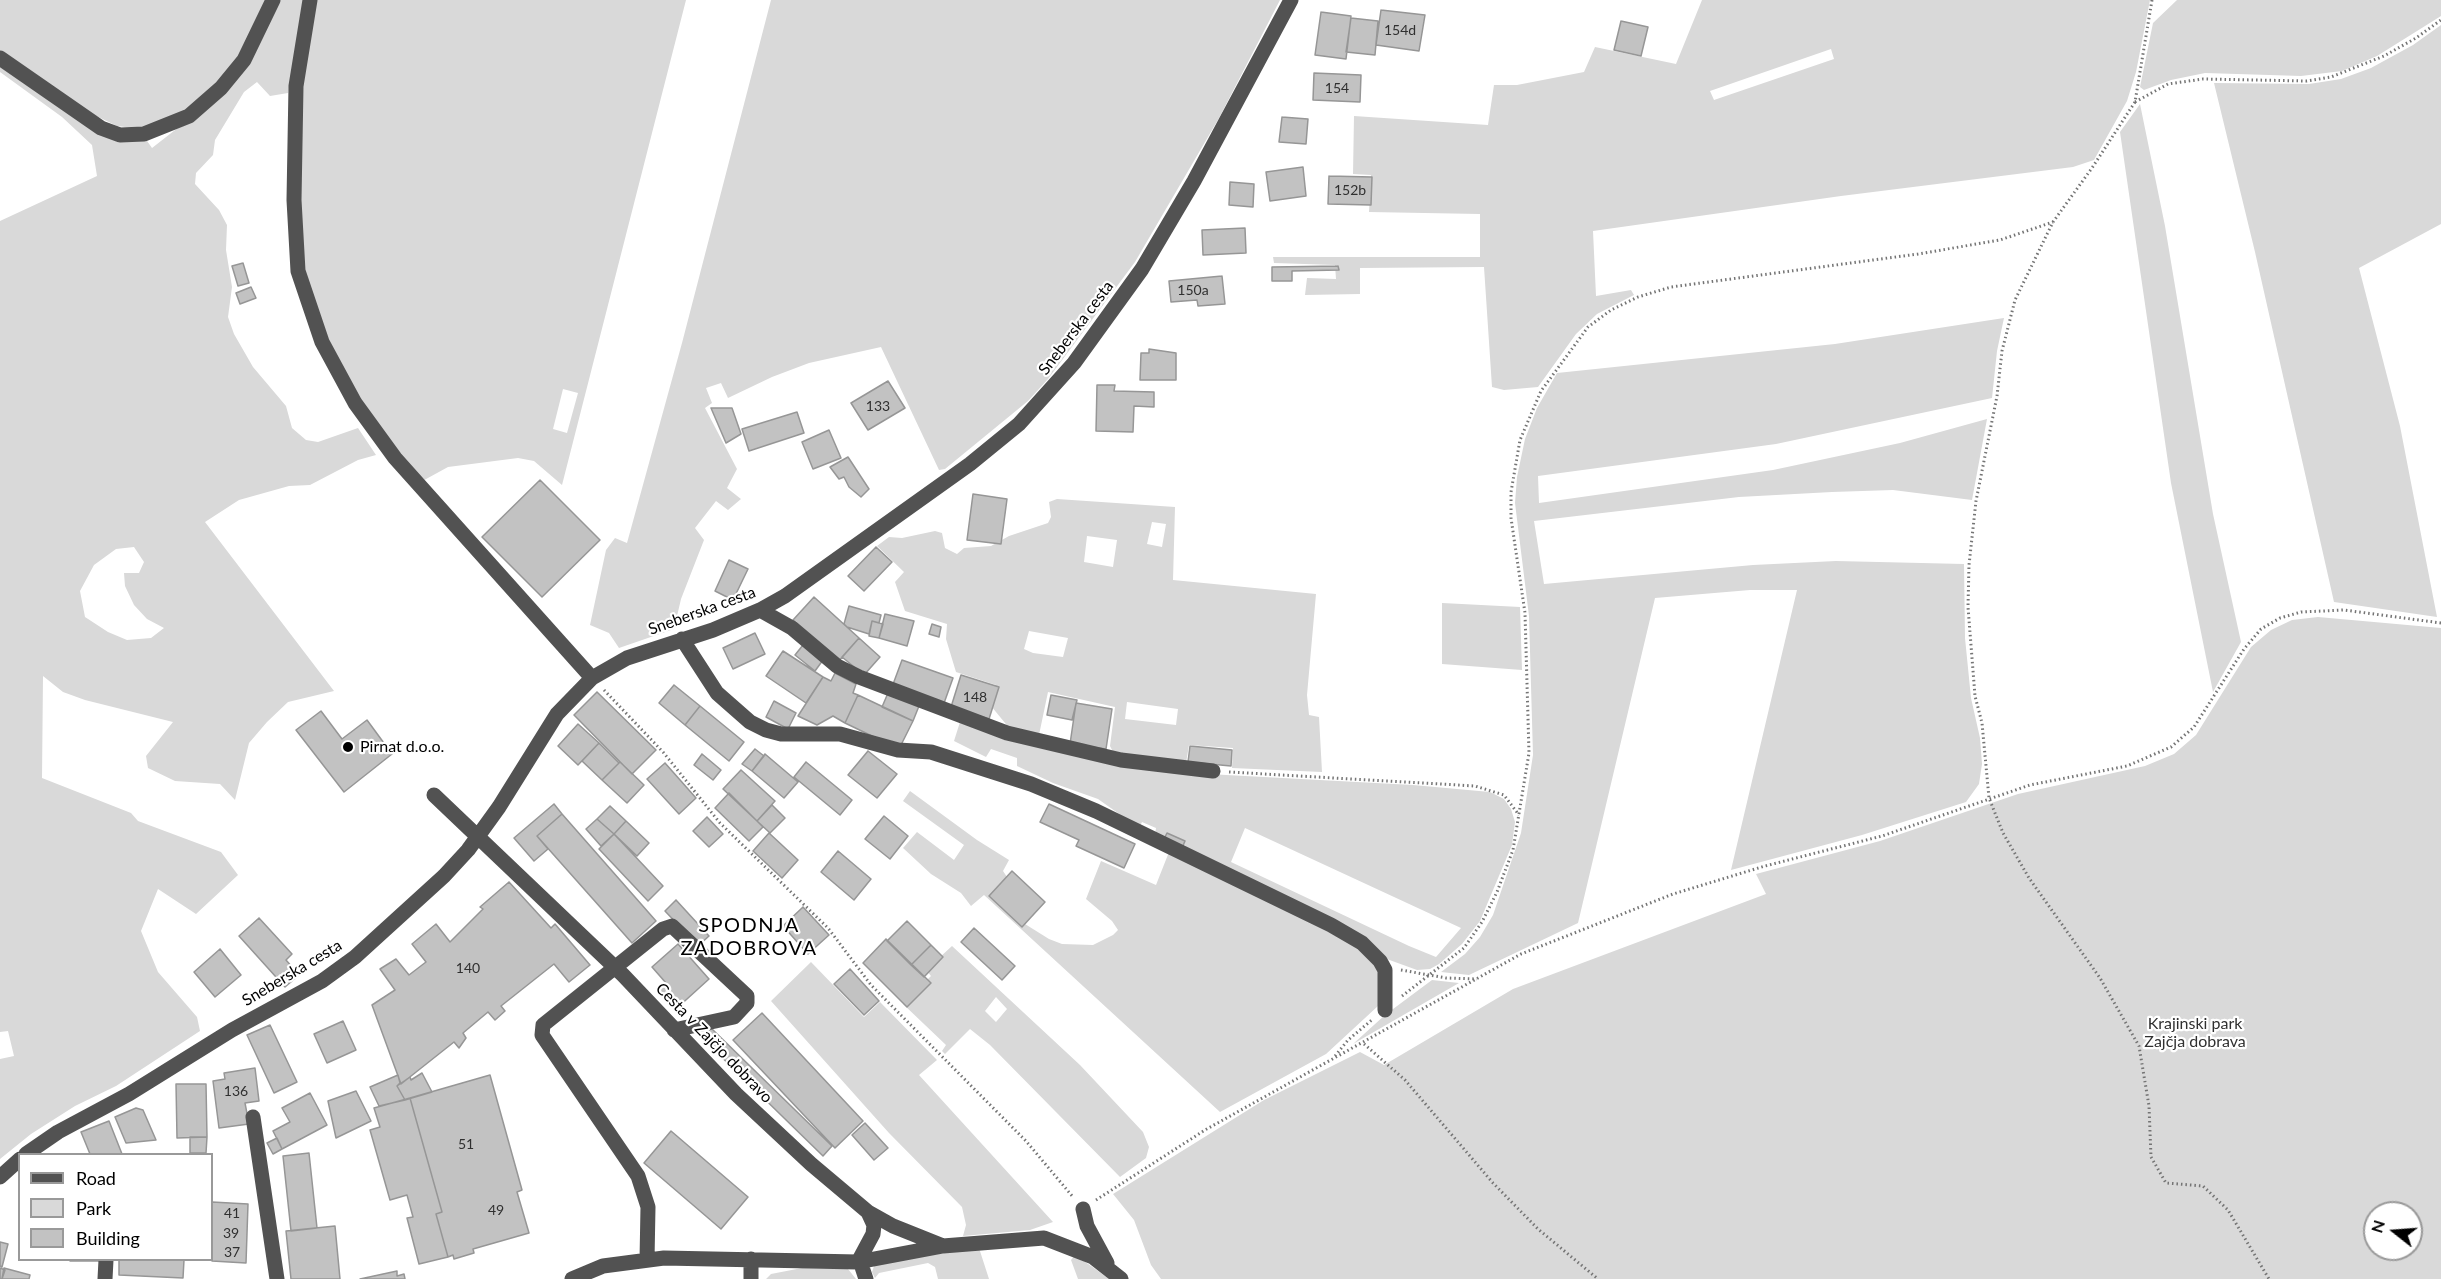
<!DOCTYPE html>
<meta charset="utf-8">
<style>
body{margin:0}
#map{position:relative;width:2441px;height:1279px;overflow:hidden;background:#fff;font-family:Lato,sans-serif}
canvas{display:block}
.legend{position:absolute;left:18px;top:1153px;width:195px;height:108px;box-sizing:border-box;background:#fff;border:2px solid #999;margin:0;padding:8px 10px;list-style:none;font-size:18px;color:#000}
.legend li{display:flex;align-items:center;gap:12px;height:30px}
.legend b{width:30px;border:2px solid #999}
.north{position:absolute;left:2363px;top:1201px;width:60px;height:60px;box-sizing:border-box;background:#fff;border:2px solid #999;border-radius:50%;rotate:287deg;font-size:16px;font-weight:700;line-height:24px;text-align:center;color:#000}
.north::after{content:'';display:block;margin:auto;width:21px;height:27px;background:#000;clip-path:polygon(50% 0,100% 100%,50% 72%,0 100%)}
</style>
<div id="map">
<canvas width="2441" height="1279"></canvas>
<ul class="legend">
<li><b style="height:8px;background:#525252"></b>Road</li>
<li><b style="height:16px;background:#d9d9d9"></b>Park</li>
<li><b style="height:16px;background:#c2c2c2"></b>Building</li>
</ul>
<div class="north">N</div>
</div>
<script>
const g = document.querySelector('canvas').getContext('2d');
g.lineJoin = 'round';
function fill(path, color) { g.fillStyle = color; g.fill(path, 'evenodd'); }
const toPath = rows => new Path2D(rows.map(r => 'M' + r).join(''));
function stroke(path, color, width, dash) { g.strokeStyle = color; g.lineWidth = width; g.lineCap = dash ? 'butt' : 'round'; g.setLineDash(dash || []); g.stroke(path); }
function write(font, color, halo, rows, align = 'center') {
  g.font = font + ' Lato,sans-serif'; g.lineWidth = 4.5; g.setLineDash([]); g.textBaseline = 'middle'; g.strokeStyle = halo; g.fillStyle = color; for (const [text, x, y, turn = 0] of rows) {
    g.save(); g.translate(x, y); g.rotate((+turn || 0) * Math.PI / 180); g.textAlign = isNaN(turn) ? turn : align; if (halo) g.strokeText(text, 0, 0); g.fillText(text, 0, 0); g.restore();
  }
}
const green = toPath([
 [0,0,268,0,246,47,217,86,183,116,152,127,133,128,117,126,90,113,0,52],
 [278,0,303,0,288,93,270,96,257,82,244,92,215,140,213,155,196,173,195,184,219,210,227,225,226,250,232,287,228,317,234,334,253,367,286,406,292,428,306,440,318,442,358,428,376,455,358,460,310,485,289,486,239,500,205,522,334,691,288,702,267,722,249,743,235,800,220,784,175,781,148,768,146,756,173,722,85,700,63,692,43,676,42,778,131,813,138,821,221,852,238,875,196,914,158,889,141,931,158,972,197,1017,200,1031,116,1086,75,1106,31,1134,0,1159,0,1059,14,1056,8,1031,0,1032,0,221,97,176,92,145,62,117,0,72,0,63,67,111,145,138,152,148,220,95],
 [134,547,144,562,139,573,124,573,125,586,134,605,147,619,164,628,151,638,127,640,108,632,85,617,80,591,94,565,116,549],
 [315,0,686,0,562,485,534,461,518,458,448,467,417,484,398,464,304,303,294,135],
 [563,389,578,393,567,433,553,429],
 [771,0,1280,0,1219,118,1135,262,1048,379,1028,401,945,469,939,470,881,347,809,363,772,377,728,398,721,383,706,388,712,403,705,408,737,469,727,488,741,499,728,510,716,501,695,528,704,540,681,599,674,629,619,648,609,633,590,625,606,550,615,538,627,543,682,343],
 [1702,0,2150,0,2136,72,2127,101,2094,160,2073,167,1841,196,1593,231,1596,296,1631,290,1634,295,1597,314,1576,334,1538,387,1504,390,1492,387,1484,267,1360,268,1360,294,1305,295,1307,278,1336,279,1335,265,1274,263,1273,257,1480,257,1480,214,1369,212,1371,175,1353,174,1354,116,1488,125,1494,85,1517,85,1584,72,1595,47,1676,64],
 [1831,49,1834,59,1714,100,1710,91],
 [2177,0,2441,0,2441,16,2377,56,2342,71,2301,76,2205,73,2171,80,2144,90,2140,87,2153,23],
 [2441,25,2441,224,2359,268,2400,426,2437,617,2334,602,2255,252,2214,83,2309,84,2341,79,2371,68,2413,45],
 [2140,104,2165,226,2213,514,2241,642,2213,692,2171,483,2120,132],
 [2004,318,1997,351,1992,398,1776,444,1538,476,1539,503,1773,470,1900,443,1987,419,1972,500,1893,490,1832,492,1739,497,1534,521,1544,584,1753,565,1836,561,1964,564,1965,638,1971,698,1980,738,1982,764,1979,784,1966,802,1862,835,1731,870,1797,590,1750,590,1655,598,1578,923,1469,975,1441,972,1465,954,1480,937,1493,915,1521,833,1533,755,1529,616,1515,503,1517,477,1525,439,1537,408,1557,373,1835,344],
 [1057,499,1175,507,1173,580,1316,594,1307,695,1309,715,1319,717,1322,772,1232,768,1233,748,1189,745,1186,763,1114,754,1110,746,1115,707,1048,692,1039,735,1010,729,991,706,996,685,956,672,946,639,947,624,905,611,895,582,904,572,877,546,889,537,902,538,935,531,942,533,945,548,957,554,964,548,991,546,1009,536,1048,523,1051,517,1049,502],
 [1152,522,1166,524,1162,547,1147,544],
 [1087,536,1117,540,1113,567,1084,562],
 [1029,631,1068,638,1063,657,1033,653,1024,649],
 [1127,702,1178,709,1176,725,1125,719],
 [1442,603,1520,607,1522,670,1442,664],
 [2318,617,2441,628,2441,1279,1161,1279,1151,1265,1134,1220,1113,1194,1264,1100,1360,1052,1384,1065,1513,989,1766,894,1756,874,1880,841,2018,794,2145,766,2174,754,2196,735,2251,647,2271,630,2292,620],
 [2375,1213,2411,1213,2411,1249,2375,1249],
 [960,722,1189,773,1413,785,1490,792,1504,799,1511,809,1515,822,1512,845,1480,921,1462,944,1439,964,1430,969,1417,970,1384,958,1155,835,1156,828,1142,822,1139,828,1098,799,1053,783,1017,766,1017,758,991,749,986,757,954,741],
 [1245,828,1461,928,1436,957,1409,946,1231,862],
 [910,791,977,840,1009,860,1003,871,1011,883,1025,924,1049,939,1062,944,1093,945,1113,935,1118,930,1112,921,1086,899,1101,861,1156,885,1169,852,1360,946,1375,963,1382,977,1378,1006,1326,1054,1220,1112,984,895,971,906,961,893,931,874,903,848,917,832,954,860,964,845,903,801],
 [952,946,1080,1065,1143,1132,1149,1147,1146,1158,1120,1177,990,1045,970,1029,945,1054,942,1051,946,1045,903,1004,931,976,926,970],
 [996,997,1007,1009,996,1022,985,1011],
 [811,962,864,1017,880,1002,937,1060,919,1075,1053,1222,1030,1230,963,1236,966,1225,962,1207,889,1133,771,1001],
 [1432,980,1459,983,1353,1044,1385,1015],
 [979,1248,989,1279,938,1279,935,1267,928,1263,879,1273,875,1278,872,1272,875,1263],
 [1075,1255,1094,1268,1109,1279,1078,1279,1071,1260],
 [802,1268,848,1269,856,1279,766,1279,771,1274]
]);
const building = toPath([
 [1381,10,1425,15,1419,51,1376,45,1381,10],
 [1321,12,1351,16,1346,59,1315,55,1321,12],
 [1351,18,1378,21,1375,55,1346,52,1351,18],
 [1621,21,1648,27,1641,56,1614,50,1621,21],
 [1314,73,1361,75,1360,102,1313,100,1314,73],
 [1282,117,1308,119,1306,144,1279,142,1282,117],
 [1303,167,1306,196,1270,201,1266,172,1303,167],
 [1329,176,1372,177,1371,205,1328,204,1329,176],
 [1230,182,1254,184,1253,207,1229,205,1230,182],
 [1245,228,1246,253,1203,255,1202,230,1245,228],
 [243,263,249,283,238,286,232,266,243,263],
 [1338,266,1339,270,1292,271,1292,281,1272,281,1272,267,1338,266],
 [1222,276,1225,304,1198,306,1197,300,1171,302,1169,281,1222,276],
 [251,287,256,298,240,304,236,293,251,287],
 [1149,349,1176,353,1176,380,1140,380,1141,353,1149,353,1149,349],
 [888,381,905,408,868,430,851,403,888,381],
 [1097,385,1115,385,1114,391,1154,392,1154,407,1134,406,1133,432,1096,431,1097,385],
 [711,408,732,408,741,434,726,443,711,408],
 [797,412,804,433,749,451,742,429,797,412],
 [829,430,841,458,813,469,802,442,829,430],
 [848,457,869,489,861,497,849,487,844,477,839,479,830,467,848,457],
 [540,480,600,540,542,597,482,537,540,480],
 [973,494,1007,499,1001,544,967,540,973,494],
 [876,547,892,562,864,591,848,576,876,547],
 [729,560,748,569,733,600,715,591,729,560],
 [814,597,859,638,838,662,793,620,814,597],
 [849,606,881,615,879,623,872,621,869,634,847,627,844,624,849,606],
 [885,614,914,621,907,646,879,638,885,614],
 [872,621,883,624,879,638,869,636,872,621],
 [932,624,941,627,939,637,929,634,932,624],
 [755,633,765,654,733,669,723,648,755,633],
 [859,638,880,657,864,675,842,657,859,638],
 [803,645,823,660,815,671,795,655,803,645],
 [783,651,823,677,806,703,766,676,783,651],
 [902,660,953,678,943,706,892,687,902,660],
 [835,673,856,684,853,693,858,695,845,723,833,716,817,725,798,716,823,677,831,681,835,673],
 [961,675,999,687,989,719,951,707,961,675],
 [674,685,700,706,685,725,659,703,674,685],
 [597,692,656,750,632,774,574,715,597,692],
 [888,693,919,706,913,721,882,707,888,693],
 [858,695,913,721,899,749,845,723,858,695],
 [1051,695,1077,700,1072,720,1047,715,1051,695],
 [774,701,796,713,788,729,766,717,774,701],
 [1076,703,1112,709,1106,749,1070,744,1076,703],
 [700,706,744,742,729,761,685,725,700,706],
 [321,711,342,739,367,720,392,754,344,792,296,730,321,711],
 [578,724,599,743,578,765,558,746,578,724],
 [599,743,619,763,602,780,582,761,599,743],
 [1190,746,1232,750,1231,766,1188,762,1190,746],
 [755,749,764,756,752,771,742,764,755,749],
 [868,751,897,774,877,798,848,775,868,751],
 [702,754,721,770,713,780,694,765,702,754],
 [765,754,798,782,784,798,752,771,765,754],
 [620,762,644,785,627,803,602,780,620,762],
 [806,762,852,800,840,815,794,777,806,762],
 [665,763,696,798,679,814,647,779,665,763],
 [741,770,775,801,757,821,723,789,741,770],
 [729,793,763,827,749,841,715,808,729,793],
 [554,804,562,814,537,836,548,849,534,861,514,838,554,804],
 [1049,804,1135,844,1124,868,1076,846,1079,840,1040,822,1049,804],
 [772,805,785,818,770,833,757,821,772,805],
 [610,806,626,821,614,834,597,819,610,806],
 [562,814,656,921,632,943,537,836,562,814],
 [884,816,908,836,890,859,865,839,884,816],
 [707,817,723,834,709,847,693,831,707,817],
 [597,819,614,834,601,846,586,829,597,819],
 [626,821,649,843,637,856,614,834,626,821],
 [769,833,798,860,782,878,753,851,769,833],
 [1167,833,1185,841,1182,848,1164,839,1167,833],
 [614,834,663,886,648,901,599,849,614,834],
 [838,851,871,879,854,900,821,872,838,851],
 [1012,871,1045,902,1022,927,989,896,1012,871],
 [509,882,551,928,555,924,590,965,569,982,554,964,501,1006,505,1011,495,1020,488,1012,463,1033,466,1038,459,1048,454,1042,401,1084,372,1005,395,990,380,969,396,959,409,975,426,962,412,944,436,924,450,942,483,909,480,907,509,882],
 [676,900,709,936,698,946,665,911,676,900],
 [803,907,829,935,808,954,783,926,803,907],
 [259,918,292,954,286,960,299,975,285,987,239,936,259,918],
 [907,921,931,945,911,965,887,941,907,921],
 [974,928,1015,966,1002,980,961,942,974,928],
 [886,939,931,983,907,1007,863,963,886,939],
 [678,944,709,979,676,1009,658,989,666,983,652,967,678,944],
 [931,945,943,957,924,977,911,965,931,945],
 [220,949,241,975,215,997,194,972,220,949],
 [850,969,879,1001,864,1015,834,984,850,969],
 [762,1013,863,1121,835,1148,733,1040,762,1013],
 [343,1021,356,1050,327,1063,314,1034,343,1021],
 [270,1025,297,1082,274,1093,247,1035,270,1025],
 [711,1028,832,1146,823,1156,702,1038,711,1028],
 [255,1068,259,1101,245,1103,249,1124,219,1128,213,1081,225,1079,224,1073,255,1068],
 [422,1073,432,1092,405,1100,397,1086,410,1077,411,1080,422,1073],
 [398,1075,400,1083,397,1086,405,1100,379,1106,370,1087,398,1075],
 [490,1075,522,1190,517,1192,529,1233,473,1249,474,1253,454,1259,453,1255,448,1257,436,1214,442,1212,410,1098,490,1075],
 [176,1084,206,1084,207,1137,177,1138,176,1084],
 [356,1091,371,1121,336,1138,328,1101,356,1091],
 [310,1093,327,1125,282,1149,273,1131,290,1122,282,1108,310,1093],
 [410,1098,442,1212,436,1214,448,1257,419,1264,407,1218,413,1217,407,1195,390,1200,370,1130,380,1127,374,1108,410,1098],
 [136,1108,143,1110,156,1140,126,1143,115,1117,136,1108],
 [109,1121,122,1154,90,1154,81,1132,109,1121],
 [865,1123,888,1148,874,1160,852,1135,865,1123],
 [671,1131,748,1197,721,1229,644,1163,671,1131],
 [190,1137,207,1137,206,1153,190,1153,190,1137],
 [277,1138,282,1149,273,1154,267,1143,277,1138],
 [309,1153,317,1228,291,1231,283,1156,309,1153],
 [212,1202,248,1204,246,1263,212,1261,212,1202],
 [335,1226,340,1279,291,1279,286,1231,335,1226],
 [0,1242,8,1244,2,1267,0,1266,0,1242],
 [70,1260,100,1260,100,1261,70,1261,70,1260],
 [119,1260,184,1260,183,1278,119,1275,119,1260],
 [0,1268,5,1270,2,1279,0,1279,0,1268],
 [4,1268,30,1275,29,1279,2,1279,4,1268],
 [397,1271,397,1276,404,1274,405,1279,360,1279,397,1271]
]);
const path = toPath([
 [2152,0,2135,102,2092,168,2053,222,2015,300,2002,351,1997,396,1976,501,1969,565,1968,607,1975,696,1982,723,1989,798,2003,833,2029,878,2100,978,2139,1046,2149,1106,2151,1157,2166,1183,2203,1186,2228,1210,2269,1279],
 [2135,102,2168,84,2203,79,2307,81,2331,77,2384,56,2416,38,2441,20],
 [604,690,663,752,720,823,828,928,871,985,1026,1141,1073,1197],
 [1229,772,1475,786,1504,795,1519,815],
 [1401,970,1446,978,1477,979],
 [1402,996,1464,948,1482,922,1497,892,1513,850,1529,753,1525,613,1511,518,1511,492,1520,440,1541,391,1588,327,1611,310,1638,297,1671,287,1918,254,2000,240,2053,222],
 [1364,1044,1405,1080,1493,1183,1538,1229,1598,1279],
 [1335,1056,1348,1040,1373,1019],
 [1096,1200,1205,1130,1521,954,1673,894,1765,866,1882,836,2030,785,2127,766,2171,747,2194,727,2244,649,2261,629,2280,618,2301,612,2344,610,2441,623]
]);
const minor = toPath([
 [310,0,296,86,294,200,298,271,322,342,355,403,395,458,592,678],
 [0,58,101,128,120,135,144,134,189,116,221,88,244,60,273,0],
 [760,610,792,628,837,666,859,677,1007,733,1121,760,1213,771],
 [682,639,717,693,750,722,766,730,781,734,840,734,898,750,931,752,1031,784,1096,811,1331,925,1362,943,1380,961,1385,970,1385,1010],
 [434,795,623,975,736,1094,811,1164,868,1212,893,1226,943,1246,1044,1238,1093,1257,1121,1279],
 [253,1117,277,1279],
 [26,1154,58,1132,129,1094,232,1030,322,981,355,957,444,876,468,850,499,807,557,714,592,678,627,658,713,630,760,610,785,596,970,464,1019,424,1074,363,1142,269,1194,181,1291,0],
 [0,1177,20,1159],
 [1083,1209,1087,1226,1107,1263],
 [751,1259,751,1279],
 [647,1260,648,1207,638,1176,542,1035,543,1025,663,929,672,926,747,996,747,1003,734,1017,674,1030],
 [860,1261,866,1279],
 [858,1262,873,1234,874,1225,868,1212],
 [105,1279,106,1260],
 [572,1279,603,1266,664,1258,858,1262,943,1246]
]);
const markers = [
 [348,747,6,"#000"]
];
const numberNames = [
 ["154d",1400,30],
 ["154",1337,88],
 ["152b",1350,190],
 ["150a",1193,290],
 ["133",878,406],
 ["148",975,697],
 ["140",468,968],
 ["136",236,1091],
 ["51",466,1144],
 ["49",496,1210],
 ["41",232,1213],
 ["39",231,1233],
 ["37",232,1252]
];
const streetNames = [
 ["Sneberska cesta",1076,328,-53],
 ["Sneberska cesta",702,611,-20],
 ["Sneberska cesta",292,973,-31],
 ["Cesta v Zajčjo dobravo",714,1043,46]
];
const poiNames = [
 ["Pirnat d.o.o.",360,747]
];
const parkNames = [
 ["Krajinski park",2195,1024],
 ["Zajčja dobrava",2195,1042]
];
const quarterNames = [
 ["SPODNJA",749,926],
 ["ZADOBROVA",749,949]
];
fill(green, '#d9d9d9');
fill(building, '#c2c2c2');
stroke(building, '#969696', 1.5);
stroke(path, '#747474', 3, [1.5, 3]);
stroke(minor, '#525252', 15);
for (const [x, y, r, color] of markers) { const dot = new Path2D(); dot.arc(x, y, r, 0, 2 * Math.PI); g.fillStyle = color; g.fill(dot); stroke(dot, '#fff', 2); }
write('14px', '#303030', null, numberNames);
write('16px', '#000', '#fff', streetNames);
write('16px', '#000', '#fff', poiNames, 'left');
write('16px', '#303030', '#fff', parkNames);
g.letterSpacing = '1.5px';
write('20px', '#000', '#fff', quarterNames);
g.letterSpacing = '0px';
</script>
